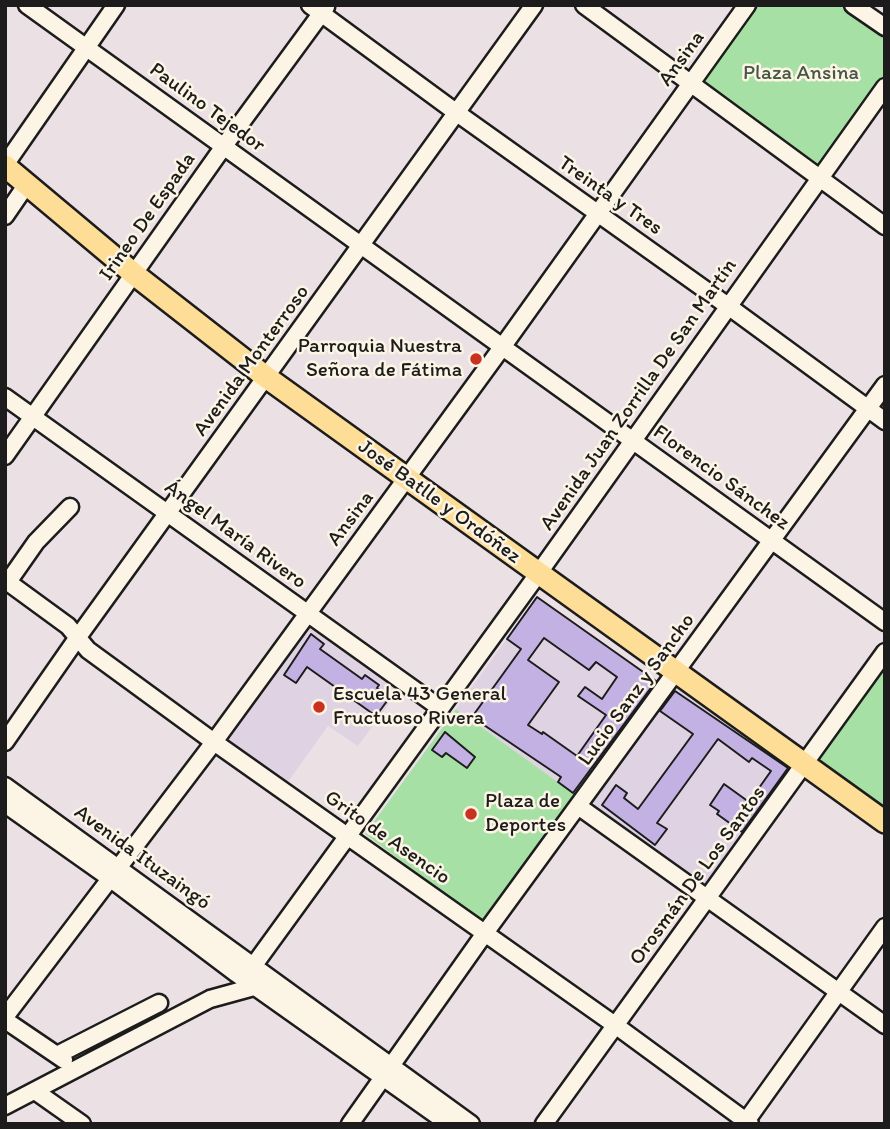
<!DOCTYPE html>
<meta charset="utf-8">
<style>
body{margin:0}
#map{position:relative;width:890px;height:1129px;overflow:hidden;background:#ebe1e4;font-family:Itim,sans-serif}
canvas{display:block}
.frame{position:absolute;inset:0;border:7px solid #1c1c1c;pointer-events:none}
</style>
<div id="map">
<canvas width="890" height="1129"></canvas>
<div class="frame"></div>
</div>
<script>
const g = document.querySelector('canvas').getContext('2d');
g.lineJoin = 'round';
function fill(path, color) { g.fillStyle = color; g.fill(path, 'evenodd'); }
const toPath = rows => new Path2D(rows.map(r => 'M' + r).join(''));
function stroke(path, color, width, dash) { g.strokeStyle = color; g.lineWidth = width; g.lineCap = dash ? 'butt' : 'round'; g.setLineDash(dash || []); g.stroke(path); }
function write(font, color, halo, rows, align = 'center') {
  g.font = font + ' Itim,sans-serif'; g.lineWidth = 5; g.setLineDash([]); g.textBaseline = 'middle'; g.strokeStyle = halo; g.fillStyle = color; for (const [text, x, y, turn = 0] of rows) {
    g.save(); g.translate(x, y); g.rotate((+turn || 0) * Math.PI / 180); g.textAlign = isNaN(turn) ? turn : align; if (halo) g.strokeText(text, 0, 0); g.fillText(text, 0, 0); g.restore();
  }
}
const built = toPath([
 [537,597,658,682,576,795,456,709],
 [310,626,399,690,358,746,328,726,287,783,228,740],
 [676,687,746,737,747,735,782,760,781,763,788,769,783,776,785,779,709,882,703,883,594,807,593,802]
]);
const green = toPath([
 [757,5,839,5,885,39,885,77,818,172,701,85],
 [885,669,885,812,820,763,821,758],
 [456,709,576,795,483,922,365,834]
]);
const building = toPath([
 [537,597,656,681,573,793,558,782,561,777,472,717,521,649,507,639,537,597],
 [544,638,589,670,596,662,617,677,602,699,585,687,578,696,606,715,577,756,543,732,542,734,528,725,559,682,528,660,544,638],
 [311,634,324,644,320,649,362,679,365,675,379,685,377,688,390,697,376,716,307,667,296,683,284,675,311,634],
 [675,691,788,768,742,832,717,814,719,811,710,805,724,784,749,802,771,771,752,758,749,762,718,739,657,823,667,829,655,845,602,805,616,785,627,793,624,798,638,809,693,734,660,711,675,691],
 [445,732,475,757,467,768,446,753,442,757,432,750,445,732]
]);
const minor = toPath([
 [27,5,885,622],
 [310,5,457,113,728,306,885,421],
 [584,5,885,226],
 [853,5,885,27],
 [5,165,116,5],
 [5,216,27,184],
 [5,397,440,708],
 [5,456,224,146,326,7],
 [5,580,68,626,88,650,214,742,615,1025,750,1124],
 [8,582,36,542,70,507],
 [5,742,78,637,534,5],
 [5,786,471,1124],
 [5,804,111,879,237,974,449,1124],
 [578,806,885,1025],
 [254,965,538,574,885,87],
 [5,1017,214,742,503,346,747,5],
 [5,1020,64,1060],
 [57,1055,159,1003],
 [35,1091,82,1124],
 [5,1106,210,999,261,985],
 [350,1124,485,933,885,385],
 [544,1124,885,652],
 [744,1124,885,927]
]);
const major = toPath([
 [5,166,134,274,266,377,885,822]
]);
const markers = [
 [476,359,7,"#c8321e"],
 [319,707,7,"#c8321e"],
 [471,814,7,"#c8321e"]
];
const streetNames = [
 ["Ansina",682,59,-54],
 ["Paulino Tejedor",207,108,36],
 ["Treinta y Tres",610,196,35],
 ["Irineo De Espada",148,217,-55],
 ["Avenida Monterroso",252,361,-54],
 ["Avenida Juan Zorrilla De San Martín",639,395,-55],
 ["Florencio Sánchez",721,478,36],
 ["José Batlle y Ordóñez",439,502,36],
 ["Ansina",351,519,-53],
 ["Ángel María Rivero",235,535,36],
 ["Lucio Sanz y Sancho",637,690,-54],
 ["Grito de Asencio",387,838,35],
 ["Avenida Ituzaingó",142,858,36],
 ["Orosmán De Los Santos",698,876,-54]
];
const parkNames = [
 ["Plaza Ansina",801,74]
];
const poiNames = [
 ["Parroquia Nuestra",462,347,"right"],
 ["Señora de Fátima",462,371,"right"],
 ["Escuela 43 General",333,695],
 ["Fructuoso Rivera",333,719],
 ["Plaza de",485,802],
 ["Deportes",485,826]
];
fill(built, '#dfd3e3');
fill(green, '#a7e0a5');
fill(building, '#c2b1e2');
stroke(building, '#1c1c1c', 2);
stroke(minor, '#1c1c1c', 21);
stroke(major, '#1c1c1c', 26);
stroke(minor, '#fcf5e5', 16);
stroke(major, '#fedd96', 21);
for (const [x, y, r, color] of markers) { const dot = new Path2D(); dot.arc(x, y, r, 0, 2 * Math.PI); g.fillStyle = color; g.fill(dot); stroke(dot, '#fcf5e5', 2.5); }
write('21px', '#1c1c1c', '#fcf5e5', streetNames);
write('21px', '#465745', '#fcf5e5', parkNames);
write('21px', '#1c1c1c', '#fcf5e5', poiNames, 'left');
</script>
